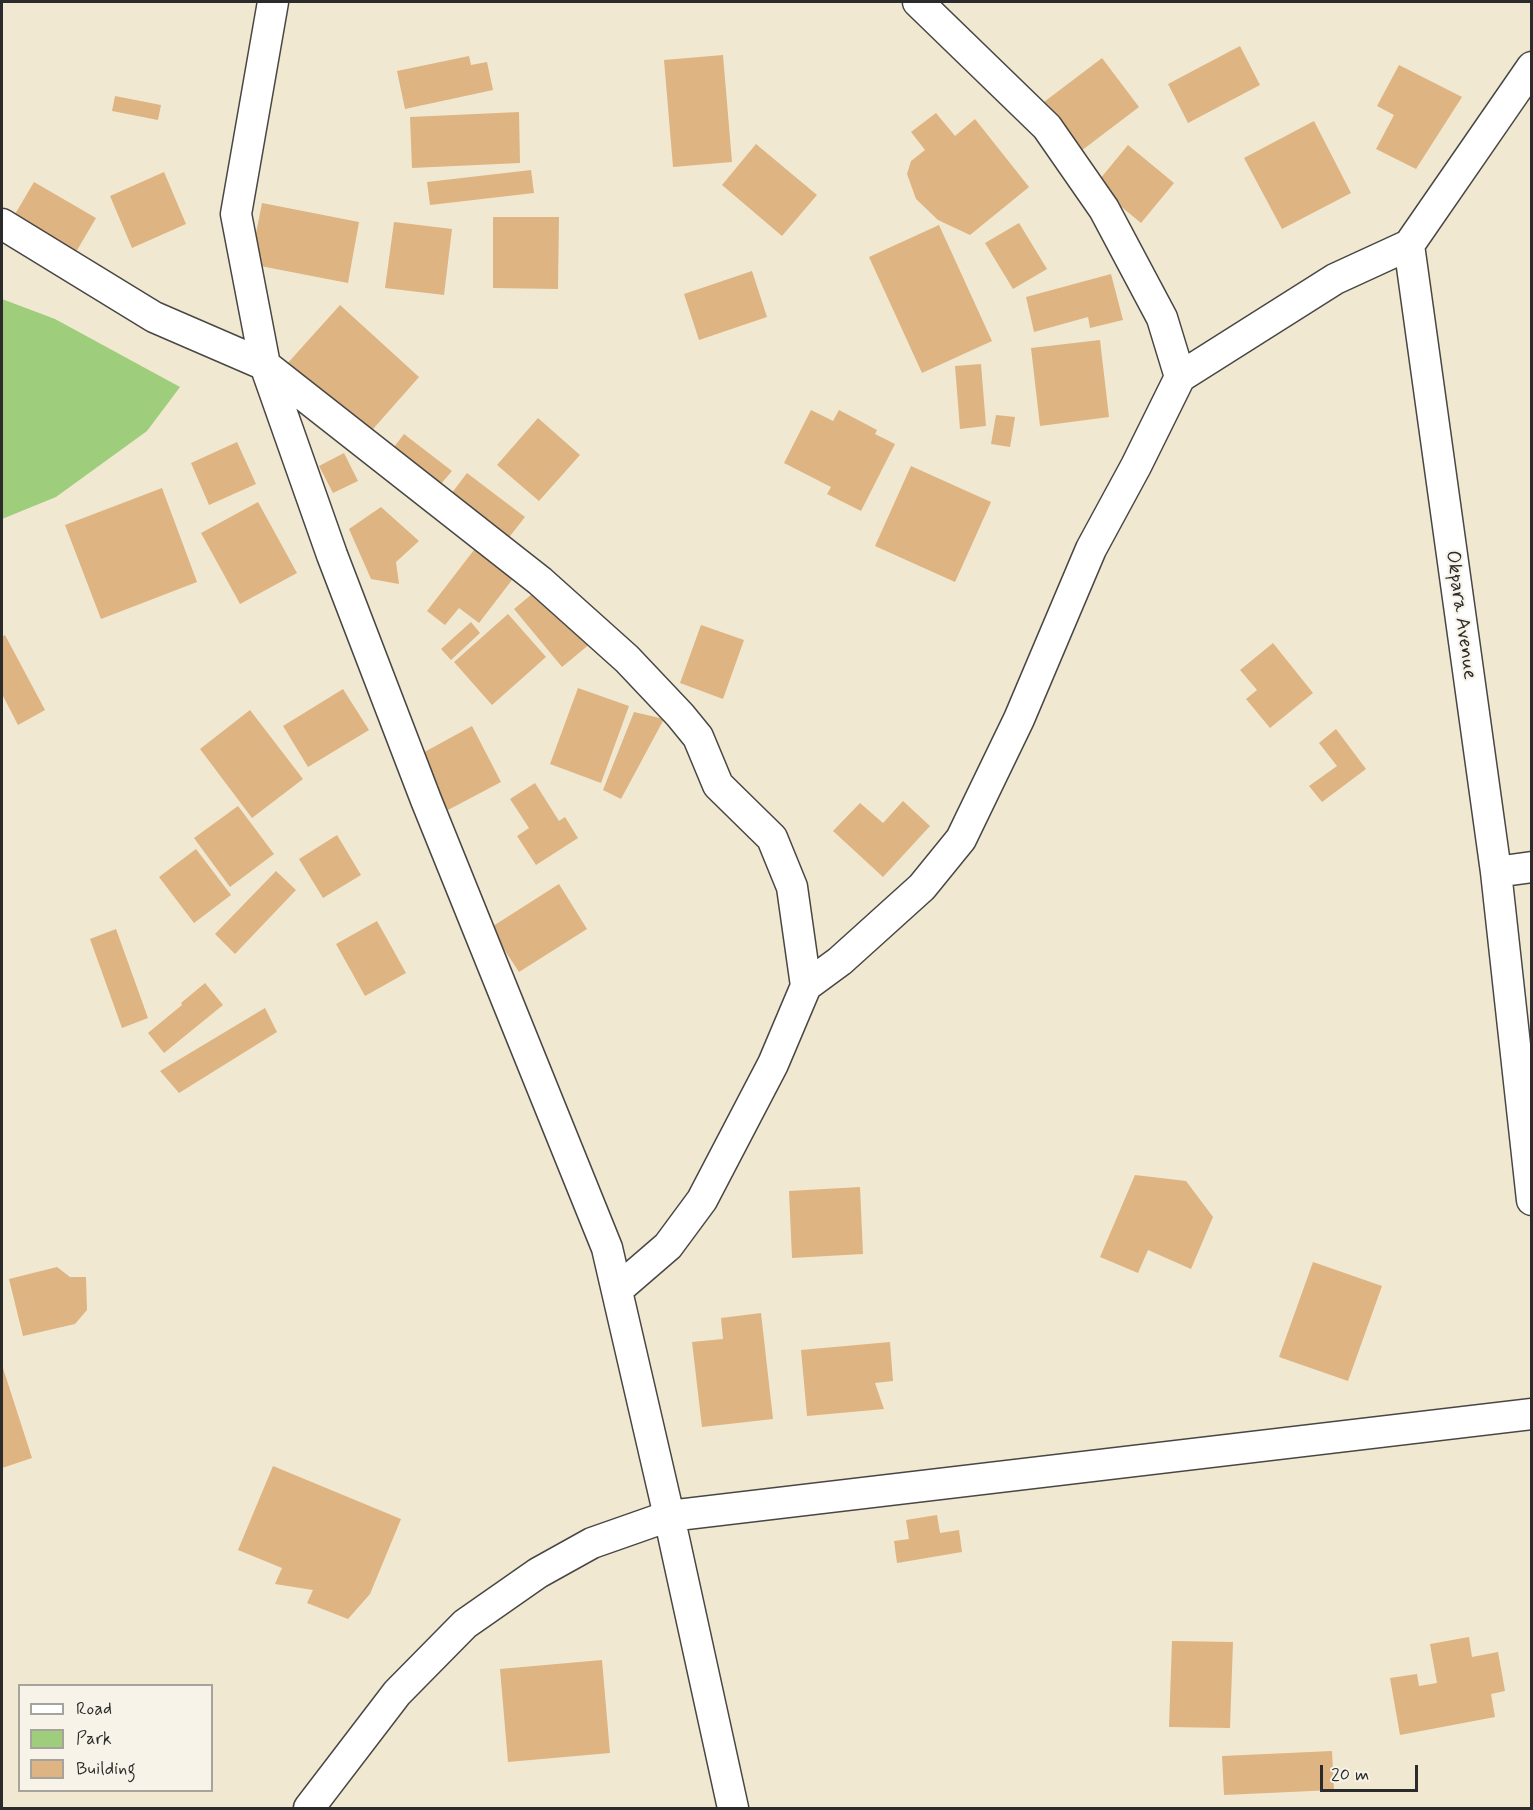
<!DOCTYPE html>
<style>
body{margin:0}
#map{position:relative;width:1533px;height:1810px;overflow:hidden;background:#f1e8d1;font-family:Mynerve,sans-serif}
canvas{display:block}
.frame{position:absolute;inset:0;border:3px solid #2b2b2b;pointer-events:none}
.legend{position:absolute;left:18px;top:1684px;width:195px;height:108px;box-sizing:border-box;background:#f7f3e8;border:2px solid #a5a39c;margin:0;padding:8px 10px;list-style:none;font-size:18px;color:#2b2b2b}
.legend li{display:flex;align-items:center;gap:12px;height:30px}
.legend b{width:30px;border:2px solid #a5a39c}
.scale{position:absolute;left:1320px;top:1765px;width:98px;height:27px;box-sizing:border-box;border:3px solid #2b2b2b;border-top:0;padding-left:8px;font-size:18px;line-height:21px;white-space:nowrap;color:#2b2b2b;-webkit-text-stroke:4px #f7f3e8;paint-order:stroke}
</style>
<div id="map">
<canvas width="1533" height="1810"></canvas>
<div class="frame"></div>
<ul class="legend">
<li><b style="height:8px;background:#fff"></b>Road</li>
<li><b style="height:16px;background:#9ecd7b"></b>Park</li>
<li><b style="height:16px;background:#deb482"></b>Building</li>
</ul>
<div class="scale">20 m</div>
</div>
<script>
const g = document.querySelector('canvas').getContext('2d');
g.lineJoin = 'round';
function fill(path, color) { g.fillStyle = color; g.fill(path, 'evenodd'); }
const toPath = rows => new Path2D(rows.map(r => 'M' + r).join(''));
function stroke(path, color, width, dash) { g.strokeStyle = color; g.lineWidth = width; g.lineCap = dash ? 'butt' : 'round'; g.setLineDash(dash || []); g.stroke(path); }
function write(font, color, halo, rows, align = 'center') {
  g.font = font + ' Mynerve,sans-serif'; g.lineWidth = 4.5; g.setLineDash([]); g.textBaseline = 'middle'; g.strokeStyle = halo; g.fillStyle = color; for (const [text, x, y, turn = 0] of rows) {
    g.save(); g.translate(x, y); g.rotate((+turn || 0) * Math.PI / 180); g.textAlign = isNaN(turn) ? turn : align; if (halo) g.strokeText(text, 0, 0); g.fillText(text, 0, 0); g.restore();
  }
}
const green = toPath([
 [2,299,55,319,180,387,147,431,56,497,2,519]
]);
const building = toPath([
 [1240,46,1260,85,1188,123,1168,84],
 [723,55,732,162,673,167,664,60],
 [469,56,471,65,487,62,493,90,405,109,397,71],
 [1102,58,1139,107,1081,151,1044,102],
 [1399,65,1462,97,1416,169,1376,149,1394,115,1377,106],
 [115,96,161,105,158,120,112,111],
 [519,112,520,163,412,168,410,117],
 [936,113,955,136,975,119,1029,187,970,235,938,220,916,199,907,174,911,161,925,150,911,132],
 [1314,121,1351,193,1282,229,1244,158],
 [756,144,817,195,782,236,722,185],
 [1128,145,1174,183,1141,223,1095,185],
 [531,170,534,193,430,205,427,182],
 [164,172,186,224,132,248,110,196],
 [34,182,96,218,73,257,11,221],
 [262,203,359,222,348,283,250,264],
 [493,217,559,217,558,289,493,288],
 [394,222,452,229,444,295,385,288],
 [1019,223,1047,269,1013,289,985,243],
 [939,225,992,341,922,373,869,257],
 [752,271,767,317,699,340,684,294],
 [1111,274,1123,320,1090,328,1088,317,1034,332,1026,297],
 [340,305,419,377,366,437,286,365],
 [1100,340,1109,417,1040,426,1031,348],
 [981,364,986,426,960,429,955,366],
 [811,410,833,421,839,410,877,430,875,434,895,444,861,511,827,494,831,487,784,463],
 [996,415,1015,417,1010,447,991,444],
 [538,418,580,455,539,501,497,465],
 [404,434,452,471,434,492,387,456],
 [237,442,256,484,209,505,191,463],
 [344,453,358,481,333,493,319,466],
 [911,466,991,502,955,582,875,546],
 [467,473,525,517,503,545,445,502],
 [162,488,197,582,101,619,65,525],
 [258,502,297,573,240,604,201,533],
 [381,507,419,541,396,562,399,584,371,579,349,529],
 [477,546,515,576,479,623,459,608,445,625,427,611],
 [538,589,591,643,562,667,514,609],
 [508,614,546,657,492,705,454,662],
 [471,622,480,633,451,660,441,649],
 [701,625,744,640,723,699,680,683],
 [5,635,45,710,18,725,2,694,2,637],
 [1273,643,1313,693,1270,728,1246,699,1257,690,1240,670],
 [578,688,629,706,601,783,550,764],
 [343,689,369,730,308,767,283,726],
 [250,710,303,779,252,818,200,749],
 [634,712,664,719,621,799,603,790],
 [472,726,501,782,448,810,419,755],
 [1336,729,1366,769,1322,802,1309,786,1337,766,1319,743],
 [535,783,559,821,565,817,578,838,536,865,517,836,529,828,510,799],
 [903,801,930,826,883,877,833,831,860,803,883,823],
 [238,806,274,854,230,887,194,838],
 [337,835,361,875,323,898,299,859],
 [196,849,231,895,194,923,159,877],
 [276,871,296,890,235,954,215,934],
 [559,884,587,929,519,972,490,928],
 [377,921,406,973,365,996,336,944],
 [116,929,148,1018,122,1028,90,939],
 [205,983,223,1005,164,1053,148,1033,182,1005,181,1003],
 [265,1008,277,1032,179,1093,160,1071],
 [1135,1175,1186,1181,1213,1217,1191,1269,1148,1250,1138,1273,1100,1257],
 [860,1187,863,1254,792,1258,789,1191],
 [1313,1262,1382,1286,1348,1381,1279,1357],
 [57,1267,70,1277,86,1277,87,1310,75,1324,23,1336,9,1279],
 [761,1313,773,1419,702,1427,692,1342,723,1339,721,1318],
 [890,1342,893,1381,875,1383,884,1409,807,1416,801,1350],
 [2,1365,32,1458,2,1468],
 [273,1466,401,1519,370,1594,348,1619,307,1603,313,1590,275,1584,282,1568,238,1550],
 [937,1515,940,1533,959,1530,962,1552,897,1563,894,1541,909,1539,906,1520],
 [1469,1637,1472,1657,1498,1652,1505,1691,1491,1694,1495,1717,1400,1735,1390,1678,1417,1674,1419,1686,1437,1683,1430,1644],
 [1172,1641,1233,1642,1230,1728,1169,1727],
 [602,1660,610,1753,508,1762,500,1669],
 [1332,1751,1334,1790,1224,1795,1222,1756]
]);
const street = toPath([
 [273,2,236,214,265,365,332,555,426,800,607,1248,669,1516,733,1808],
 [918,2,1047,127,1104,209,1162,318,1180,377],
 [1532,67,1409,245,1496,872,1532,1200],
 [2,224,154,317,265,365,540,581,627,659,680,715,698,737,718,785,772,838,792,887,806,986],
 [1496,872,1532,867],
 [617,1290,668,1246,702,1200,773,1064,806,986,840,961,922,887,961,839,1019,719,1091,549,1136,466,1180,377,1335,279,1409,245],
 [309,1808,397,1693,465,1624,538,1573,592,1543,669,1516,1532,1414]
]);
const streetNames = [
 ["Okpara Avenue",1460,615,82]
];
fill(green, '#9ecd7b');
fill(building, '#deb482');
stroke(street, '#494744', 33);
stroke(street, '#fff', 30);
write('20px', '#2b2b2b', '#f7f3e8', streetNames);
</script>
